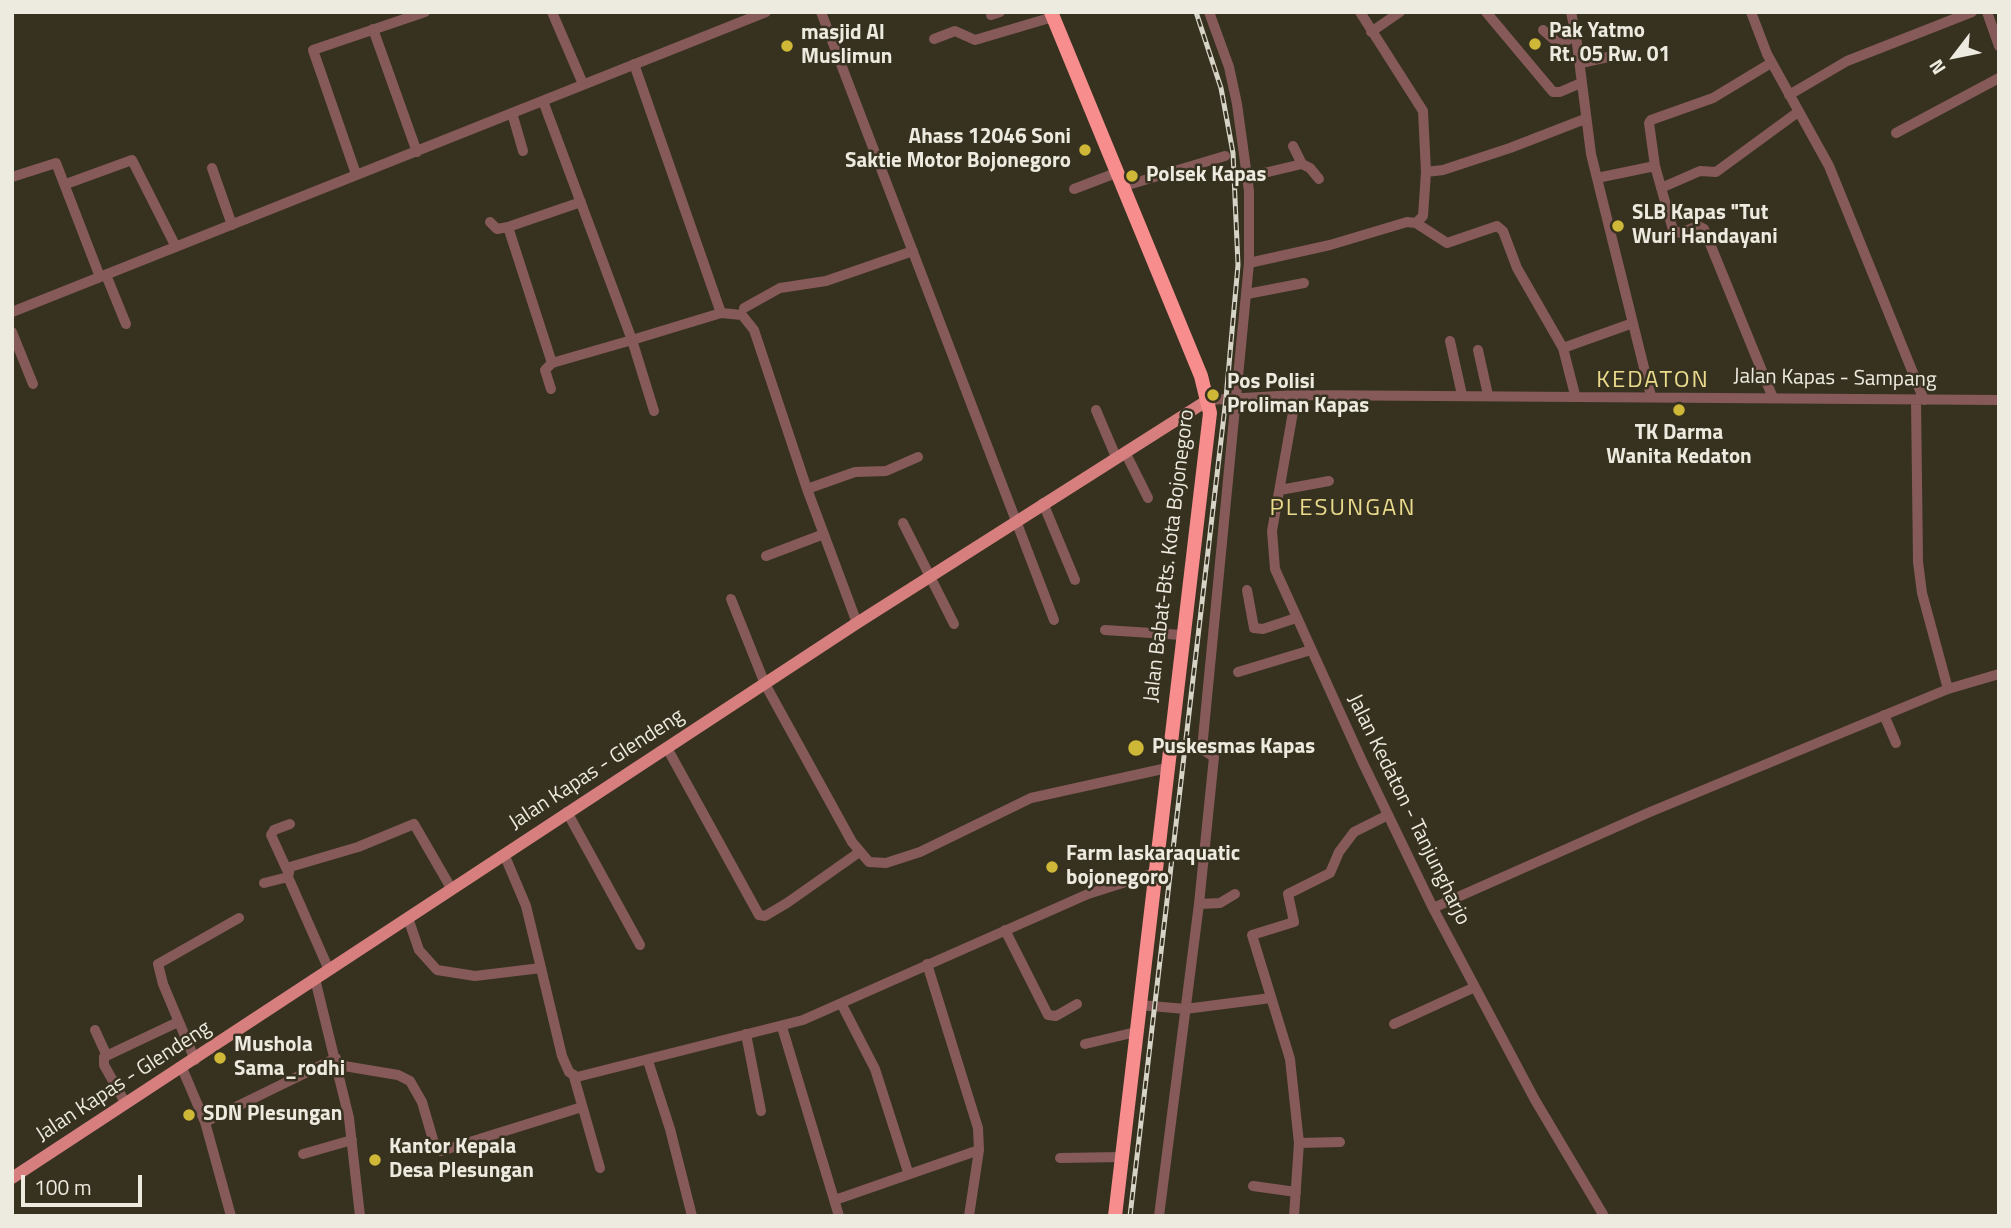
<!DOCTYPE html>
<style>
body{margin:0}
#map{position:relative;width:2011px;height:1228px;overflow:hidden;background:#373220;font-family:"Titillium Web",sans-serif}
canvas{display:block}
.frame{position:absolute;inset:0;border:14px solid #edeadf;pointer-events:none}
.north{position:absolute;left:1920px;top:21px;width:70px;height:70px;-webkit-text-stroke:5px #373220;paint-order:stroke;rotate:238deg;font-size:19px;font-weight:700;line-height:28px;text-align:center;color:#edeadf}
.north::after{content:'';display:block;margin:auto;width:24px;height:32px;background:#edeadf;clip-path:polygon(50% 0,100% 100%,50% 72%,0 100%)}
.scale{position:absolute;left:21px;top:1175px;width:121px;height:32px;box-sizing:border-box;border:4px solid #edeadf;border-top:0;padding-left:9px;font-size:21px;line-height:24px;white-space:nowrap;color:#edeadf;-webkit-text-stroke:5px #373220;paint-order:stroke}
</style>
<div id="map">
<canvas width="2011" height="1228"></canvas>
<div class="frame"></div>
<div class="north">N</div>
<div class="scale">100 m</div>
</div>
<script>
const g = document.querySelector('canvas').getContext('2d');
g.lineJoin = 'round';
const toPath = rows => new Path2D(rows.map(r => 'M' + r).join(''));
function stroke(path, color, width, dash) { g.strokeStyle = color; g.lineWidth = width; g.lineCap = dash ? 'butt' : 'round'; g.setLineDash(dash || []); g.stroke(path); }
function write(font, color, halo, rows, align = 'center') {
  g.font = font + ' "Titillium Web",sans-serif'; g.lineWidth = 5; g.setLineDash([]); g.textBaseline = 'middle'; g.strokeStyle = halo; g.fillStyle = color; for (const [text, x, y, turn = 0] of rows) {
    g.save(); g.translate(x, y); g.rotate((+turn || 0) * Math.PI / 180); g.textAlign = isNaN(turn) ? turn : align; if (halo) g.strokeText(text, 0, 0); g.fillText(text, 0, 0); g.restore();
  }
}
const minor = toPath([
 [552,12,583,84],
 [821,12,1054,620],
 [1360,12,1423,111,1426,172,1423,216,1416,223],
 [1486,12,1553,92,1560,92,1581,83],
 [1571,12,1576,36],
 [1751,12,1767,54,1829,166,1924,400],
 [1987,12,1999,46],
 [991,15,1000,12],
 [373,29,417,152],
 [1543,30,1559,44,1576,36,1591,154,1651,396],
 [1371,32,1400,12],
 [934,39,955,31,975,40,1053,17],
 [1581,63,1626,53],
 [634,64,721,313,742,315,754,330,807,489,857,623],
 [1789,95,1847,61,1972,12],
 [543,101,632,340,721,313],
 [512,113,523,151],
 [1896,133,1999,78],
 [1293,146,1302,164],
 [1655,166,1649,123,1651,120,1713,98,1771,63],
 [212,168,232,225],
 [1426,172,1443,170,1510,148,1585,119],
 [356,174,313,50,425,12],
 [12,177,56,163,100,277],
 [1247,177,1302,164,1310,168,1319,179],
 [1597,178,1655,166,1673,230,1680,233,1698,226,1704,229,1773,398],
 [66,184,132,160,176,247],
 [1121,187,1225,156],
 [1661,188,1700,171,1716,172,1798,112],
 [1074,189,1116,173],
 [581,202,508,227,552,363,632,340,654,411],
 [490,222,497,229,508,227],
 [1249,263,1330,245,1407,222,1416,223,1447,243,1497,226,1503,231,1517,268,1563,348,1633,323],
 [106,275,126,324],
 [1247,294,1304,283],
 [744,308,780,288,826,281,913,251],
 [12,312,766,12],
 [12,332,33,384],
 [1450,341,1462,395],
 [1563,348,1575,395],
 [1478,350,1488,395],
 [551,389,545,370,552,363],
 [1296,395,1272,531,1275,569,1362,761,1433,908,1535,1100,1604,1216],
 [1208,400,1296,395,1999,400],
 [1096,410,1116,457],
 [1125,452,1148,498],
 [807,489,855,472,886,471,918,457],
 [1280,490,1329,481],
 [1043,503,1075,580],
 [903,523,954,624],
 [766,556,824,534],
 [1247,590,1254,628,1263,629,1296,618],
 [731,599,765,684,852,842,869,862,886,863,920,852,1031,798,1167,768],
 [1105,630,1182,635],
 [1238,672,1311,650],
 [1948,689,1999,674],
 [1884,715,1896,743],
 [667,748,759,915,765,916,787,903,858,853],
 [567,812,640,945],
 [504,854,526,906,541,968],
 [287,870,271,835,274,830,290,824],
 [264,883,288,877],
 [1199,904,1220,903,1235,894],
 [1433,908,1650,812,1948,689,1922,593,1918,562,1916,400],
 [408,918,419,950,437,970,475,976,541,968,562,1056,569,1072,577,1077,803,1020,1088,894,1154,873],
 [1005,930,1048,1015,1056,1016,1077,1004],
 [927,964,978,1128,979,1150,969,1216],
 [329,970,288,877,290,867,358,847,414,824,451,888],
 [315,979,349,1118,360,1216],
 [842,1005,875,1069,908,1172],
 [1140,1005,1185,1009,1271,998],
 [1394,1024,1475,987],
 [782,1027,839,1216],
 [95,1030,106,1054],
 [746,1034,761,1111],
 [1085,1044,1136,1032],
 [195,1060,163,984,158,964,239,918],
 [648,1061,670,1129,692,1216],
 [338,1065,398,1075,410,1081,422,1102,434,1143,441,1151,582,1107],
 [182,1068,205,1122,231,1216],
 [574,1077,600,1168],
 [126,1104,104,1065,104,1057,178,1022],
 [205,1122,336,1058],
 [1299,1143,1340,1142],
 [303,1154,352,1140],
 [1060,1158,1122,1157],
 [1253,1186,1296,1192],
 [835,1200,979,1150],
 [1159,1216,1199,904,1214,757,1202,749,1249,263,1249,191,1237,104,1229,67,1209,12],
 [1294,1216,1299,1143,1290,1059,1252,935,1294,922,1288,894,1330,873,1339,852,1354,832,1388,815]
]);
const major = toPath([
 [12,1178,857,623,1208,400]
]);
const highway = toPath([
 [1051,12,1201,376,1210,413,1115,1216]
]);
const rail = toPath([
 [1130,1216,1226,398,1238,265,1233,153,1221,88,1196,12]
]);
const markers = [
 [1535,44,7,"#cfb837"],
 [787,46,7,"#cfb837"],
 [1085,150,7,"#cfb837"],
 [1132,176,7,"#cfb837"],
 [1618,226,7,"#cfb837"],
 [1213,395,7,"#cfb837"],
 [1679,410,7,"#cfb837"],
 [1136,748,9,"#cfb837"],
 [1052,867,7,"#cfb837"],
 [220,1058,7,"#cfb837"],
 [189,1115,7,"#cfb837"],
 [375,1160,7,"#cfb837"]
];
const poiNames = [
 ["Pak Yatmo",1549,32],
 ["Rt. 05 Rw. 01",1549,56],
 ["masjid Al",801,34],
 ["Muslimun",801,58],
 ["Ahass 12046 Soni",1071,138,"right"],
 ["Saktie Motor Bojonegoro",1071,162,"right"],
 ["Polsek Kapas",1146,176],
 ["SLB Kapas \"Tut",1632,214],
 ["Wuri Handayani",1632,238],
 ["Pos Polisi",1227,383],
 ["Proliman Kapas",1227,407],
 ["TK Darma",1679,434,"center"],
 ["Wanita Kedaton",1679,458,"center"],
 ["Puskesmas Kapas",1152,748],
 ["Farm laskaraquatic",1066,855],
 ["bojonegoro",1066,879],
 ["Mushola",234,1046],
 ["Sama_rodhi",234,1070],
 ["SDN Plesungan",203,1115],
 ["Kantor Kepala",389,1148],
 ["Desa Plesungan",389,1172]
];
const streetNames = [
 ["Jalan Kapas - Sampang",1835,379,1],
 ["Jalan Babat-Bts. Kota Bojonegoro",1170,556,-83],
 ["Jalan Kapas - Glendeng",597,770,-33],
 ["Jalan Kedaton - Tanjungharjo",1408,810,64],
 ["Jalan Kapas - Glendeng",124,1082,-33]
];
const quarterNames = [
 ["KEDATON",1653,381],
 ["PLESUNGAN",1343,509]
];
stroke(minor, '#865a59', 10);
stroke(major, '#d77f7f', 12);
stroke(highway, '#f78d8d', 14);
stroke(rail, '#d6d3c7', 5);
stroke(rail, '#373220', 2.5, [8]);
for (const [x, y, r, color] of markers) { const dot = new Path2D(); dot.arc(x, y, r, 0, 2 * Math.PI); g.fillStyle = color; g.fill(dot); stroke(dot, '#373220', 2.5); }
write('bold 21px', '#edeadf', '#373220', poiNames, 'left');
write('21px', '#edeadf', '#373220', streetNames);
g.letterSpacing = '2px';
write('24px', '#e9da8c', '#373220', quarterNames);
g.letterSpacing = '0px';
</script>
